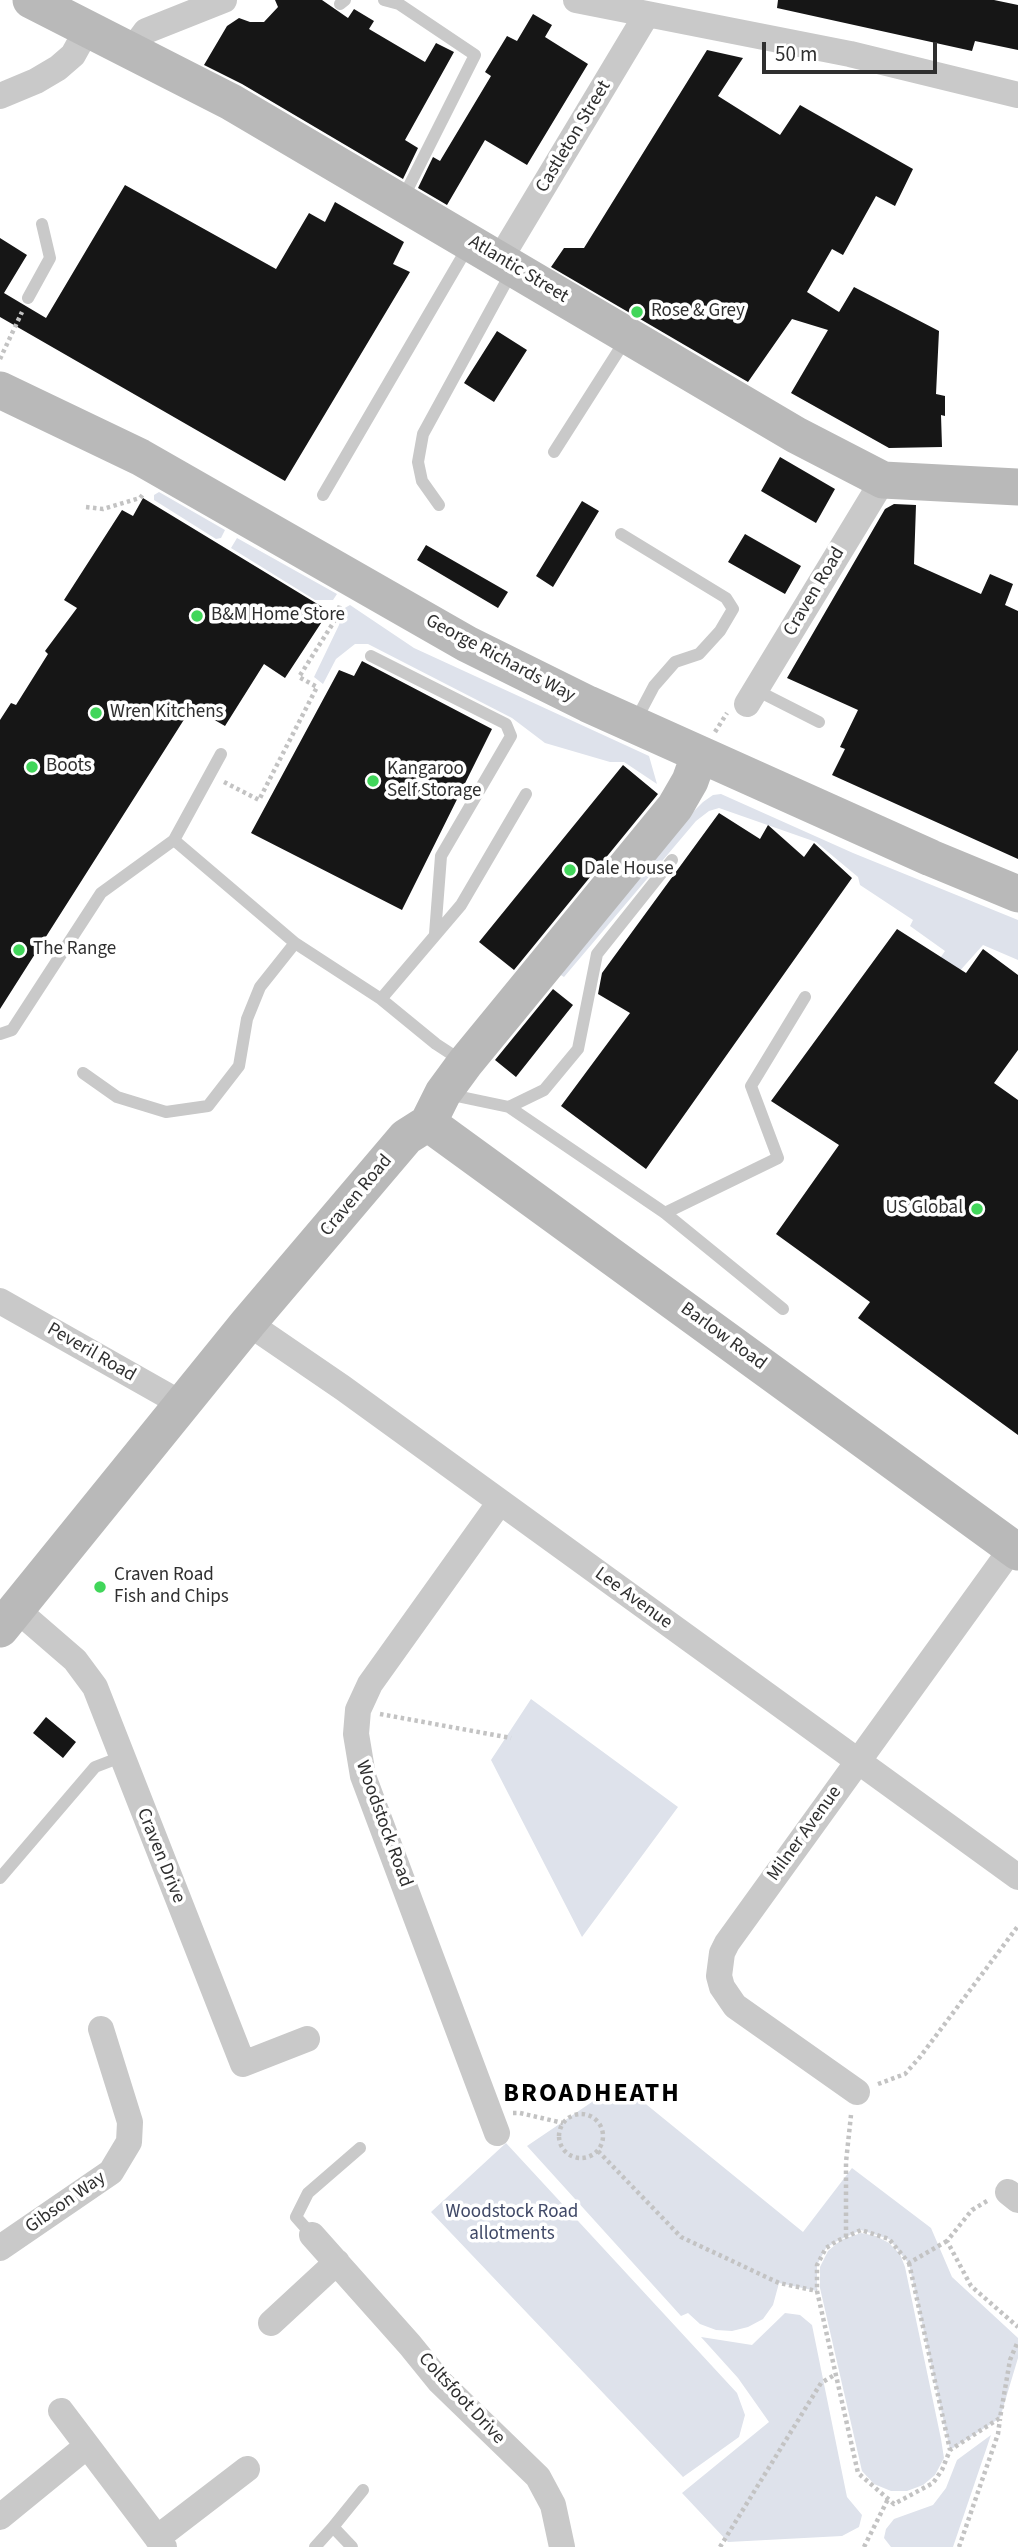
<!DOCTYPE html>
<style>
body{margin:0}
#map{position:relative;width:1018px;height:2547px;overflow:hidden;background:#fff;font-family:"Source Sans 3",sans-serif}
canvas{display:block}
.scale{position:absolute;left:762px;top:42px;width:175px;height:32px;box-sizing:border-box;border:4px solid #2f2f2f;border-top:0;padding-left:9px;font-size:21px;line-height:24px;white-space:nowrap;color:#2f2f2f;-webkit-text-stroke:5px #fff;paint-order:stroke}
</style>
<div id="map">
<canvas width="1018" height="2547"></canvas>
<div class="scale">50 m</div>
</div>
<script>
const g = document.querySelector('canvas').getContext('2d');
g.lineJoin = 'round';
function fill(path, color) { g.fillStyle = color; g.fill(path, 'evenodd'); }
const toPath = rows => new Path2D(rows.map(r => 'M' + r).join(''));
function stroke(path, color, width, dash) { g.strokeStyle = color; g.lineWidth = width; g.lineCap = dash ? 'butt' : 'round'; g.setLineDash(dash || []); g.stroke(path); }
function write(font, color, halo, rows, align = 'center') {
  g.font = font + ' "Source Sans 3",sans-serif'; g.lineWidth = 7; g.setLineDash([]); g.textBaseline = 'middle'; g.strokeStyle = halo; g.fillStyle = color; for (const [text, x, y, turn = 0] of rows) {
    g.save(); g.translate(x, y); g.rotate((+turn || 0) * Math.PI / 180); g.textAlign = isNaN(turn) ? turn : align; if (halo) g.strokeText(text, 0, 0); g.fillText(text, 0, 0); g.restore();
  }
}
const green = toPath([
 [159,492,225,530,221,538,216,539,154,500,154,495],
 [237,538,337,594,333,600,315,600,231,548],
 [350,605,414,648,649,756,657,784,624,762,610,762,545,743,512,718,368,644,355,644,336,659,323,684,314,677,339,625,343,609],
 [721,794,853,853,1018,920,1018,960,983,945,957,974,930,973,945,951,910,926,913,920,860,885,858,877,816,842,719,808,709,811,696,821,564,977,559,974,678,827,703,802,713,795],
 [531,1699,678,1807,582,1937,491,1760],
 [620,2083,803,2232,852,2168,931,2228,952,2277,1018,2338,1018,2358,1000,2418,950,2450,909,2264,889,2239,861,2230,837,2241,826,2248,817,2265,817,2291,779,2283,773,2305,763,2319,748,2327,732,2331,716,2330,700,2324,688,2313,681,2316,527,2146],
 [506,2143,737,2393,745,2415,739,2437,683,2477,431,2212],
 [861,2233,876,2236,889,2243,900,2254,905,2267,941,2439,944,2458,935,2475,923,2485,907,2491,891,2491,874,2484,862,2471,820,2288,820,2267,828,2251,841,2240],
 [785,2313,800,2315,812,2325,847,2497,862,2515,859,2527,842,2536,728,2542,682,2493,769,2422,738,2378,701,2337,752,2345],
 [991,2435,953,2547,891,2547,884,2538,886,2529,894,2519,933,2505,946,2488,957,2460]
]);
const building = toPath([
 [275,0,322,0,348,18,354,9,374,21,369,29,425,62,436,43,454,52,405,140,418,148,403,179,242,84,204,65,227,26,239,18,250,22,264,22,278,7],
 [778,0,994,0,1018,5,1018,50,975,41,972,51,777,8],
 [533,14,552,25,545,37,588,64,527,165,485,140,447,205,418,188,433,157,440,161,491,76,485,72,507,36,517,41],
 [707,50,743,58,718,96,780,135,800,105,913,169,895,206,876,196,843,255,832,249,807,292,839,312,854,287,939,331,936,394,945,396,945,416,941,415,942,447,889,448,791,393,828,330,792,319,748,382,551,267,564,248,584,248],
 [125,185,276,269,309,213,325,222,335,202,404,242,393,264,410,272,285,481,0,317,0,238,27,255,4,293,46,318],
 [497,331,527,350,494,402,464,383],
 [780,457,835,489,816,523,761,491],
 [143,498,329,611,285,678,264,664,225,726,192,707,0,1009,0,720,11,703,16,705,48,654,45,651,77,608,64,600,122,510,133,516],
 [582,501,599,511,553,587,536,576],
 [894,504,916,505,914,564,981,594,990,574,1013,584,1005,605,1018,611,1018,859,832,775,845,749,840,747,858,710,787,678,885,509],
 [745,534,801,566,785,594,728,562],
 [426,545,508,592,498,608,417,560],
 [362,661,492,729,402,910,251,833,339,670,354,676],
 [623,765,658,794,514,970,479,942],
 [719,813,760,839,768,825,804,857,814,843,852,878,646,1169,561,1106,630,1013,598,994,602,973],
 [897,929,966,973,983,949,1018,975,1018,1050,994,1083,1018,1100,1018,1435,858,1318,870,1302,776,1234,839,1145,771,1101],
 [553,989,573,1005,516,1077,495,1060],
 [46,1717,76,1742,63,1758,33,1733]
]);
const path = toPath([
 [0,359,22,312],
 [86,507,103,509,140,498,144,493],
 [715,732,727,713],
 [224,782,259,800,317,687,299,677,335,620,340,605],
 [380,1714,511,1738],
 [878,2084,905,2074,920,2057,1018,1926],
 [513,2113,520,2113,563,2123],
 '559 2136a22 22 0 1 1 44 0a22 22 0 1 1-44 0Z',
 [598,2151,681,2237,779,2283,817,2291],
 [987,2201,972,2210,947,2241,971,2286,1018,2327],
 [846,2237,846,2162,851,2115],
 [947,2241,909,2263,889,2239,861,2230,837,2241,826,2248,817,2265,817,2291,858,2473,894,2504,933,2483,942,2470,950,2450,1000,2418,1010,2360,1018,2341],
 [909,2263,950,2450],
 [720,2547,821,2383,836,2374],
 [864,2547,888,2499],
 [959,2547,998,2434,1000,2419]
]);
const lane = toPath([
 [384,0,399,4,475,55,403,198],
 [340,4,345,0],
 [28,298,50,258,42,224],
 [554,452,626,339],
 [323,495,469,245],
 [439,505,422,481,418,462,423,434,512,271],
 [621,534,726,598,733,609,720,631,699,654,675,662,654,686,635,722],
 [371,656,506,724,511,736,441,856,435,934],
 [756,690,819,722],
 [221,754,174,840,295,943,381,999,436,1044,462,1061],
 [381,999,461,905,526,794],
 [0,1034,12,1030,101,893,174,840],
 [83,1073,117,1097,166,1112,208,1106,239,1066,247,1019,260,987,295,943],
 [447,1094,509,1107,544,1090,578,1049,597,954,672,860],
 [509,1107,665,1213,783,1309],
 [665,1213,778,1158,751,1086,805,997],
 [0,1878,95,1767,121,1757],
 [312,2235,296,2217,308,2193,360,2148],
 [315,2547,333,2527],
 [352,2547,333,2527,363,2490]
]);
const street = toPath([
 [576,0,850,54,1018,95],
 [132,50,146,31,224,0],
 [0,96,36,81,58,68,73,55,88,28],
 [500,259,647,14],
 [747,704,883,480],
 [0,1301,182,1404],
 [248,1323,343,1388,1018,1877],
 [16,1609,75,1660,95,1687,243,2064,307,2039],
 [857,2092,735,2006,722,1987,719,1976,722,1953,727,1943,1012,1548],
 [497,2133,363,1776,356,1734,358,1710,370,1684,500,1502],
 [1008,2192,1018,2200],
 [312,2235,410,2345,440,2382,538,2477,553,2505,562,2547],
 [0,2248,111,2172,129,2142,130,2122,101,2029],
 [271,2323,337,2262],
 [61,2411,164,2547],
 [0,2517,87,2446],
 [157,2538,247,2469]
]);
const secondary = toPath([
 [31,0,231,102,796,435,883,480,1018,487],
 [0,390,140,457,467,644,588,704,931,858,1018,894],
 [428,1123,1018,1552],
 [0,1629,248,1323,406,1137,428,1123,443,1093,465,1063,675,807,690,781,699,756]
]);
const markers = [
 [637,312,7,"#41d65a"],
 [197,616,7,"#41d65a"],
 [96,713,7,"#41d65a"],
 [32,767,7,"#41d65a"],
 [373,781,7,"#41d65a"],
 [570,870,7,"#41d65a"],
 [19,950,7,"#41d65a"],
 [977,1209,7,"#41d65a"],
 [100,1587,7,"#41d65a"]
];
const streetNames = [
 ["Castleton Street",574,137,-59],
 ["Atlantic Street",518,270,31],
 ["Craven Road",815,592,-59],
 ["George Richards Way",500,659,28],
 ["Craven Road",357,1196,-50],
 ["Barlow Road",723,1337,36],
 ["Peveril Road",91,1353,30],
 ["Lee Avenue",633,1599,36],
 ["Woodstock Road",383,1824,70],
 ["Milner Avenue",805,1834,-54],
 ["Craven Drive",160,1856,68],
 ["Gibson Way",66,2203,-35],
 ["Coltsfoot Drive",461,2399,47]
];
const poiNames = [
 ["Rose & Grey",651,312],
 ["B&M Home Store",211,616],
 ["Wren Kitchens",110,713],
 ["Boots",46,767],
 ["Kangaroo",387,770],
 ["Self Storage",387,792],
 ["Dale House",584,870],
 ["The Range",33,950],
 ["US Global",963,1209,"right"],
 ["Craven Road",114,1576],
 ["Fish and Chips",114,1598]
];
const parkNames = [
 ["Woodstock Road",512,2213],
 ["allotments",512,2235]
];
const districtNames = [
 ["BROADHEATH",592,2095]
];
fill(green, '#dee2eb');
fill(building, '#161616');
stroke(path, '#c3c3c3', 4.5, [3.5, 3.5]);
stroke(lane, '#c9c9c9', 12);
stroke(street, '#c9c9c9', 26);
stroke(secondary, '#b9b9b9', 37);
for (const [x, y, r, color] of markers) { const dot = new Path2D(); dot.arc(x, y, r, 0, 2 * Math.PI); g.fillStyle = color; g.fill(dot); stroke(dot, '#fff', 2.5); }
write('19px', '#2f2f2f', '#fff', streetNames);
write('19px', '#2f2f2f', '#fff', poiNames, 'left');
write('19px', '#404967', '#fff', parkNames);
g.letterSpacing = '2px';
write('bold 26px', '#000', '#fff', districtNames);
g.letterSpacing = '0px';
</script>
